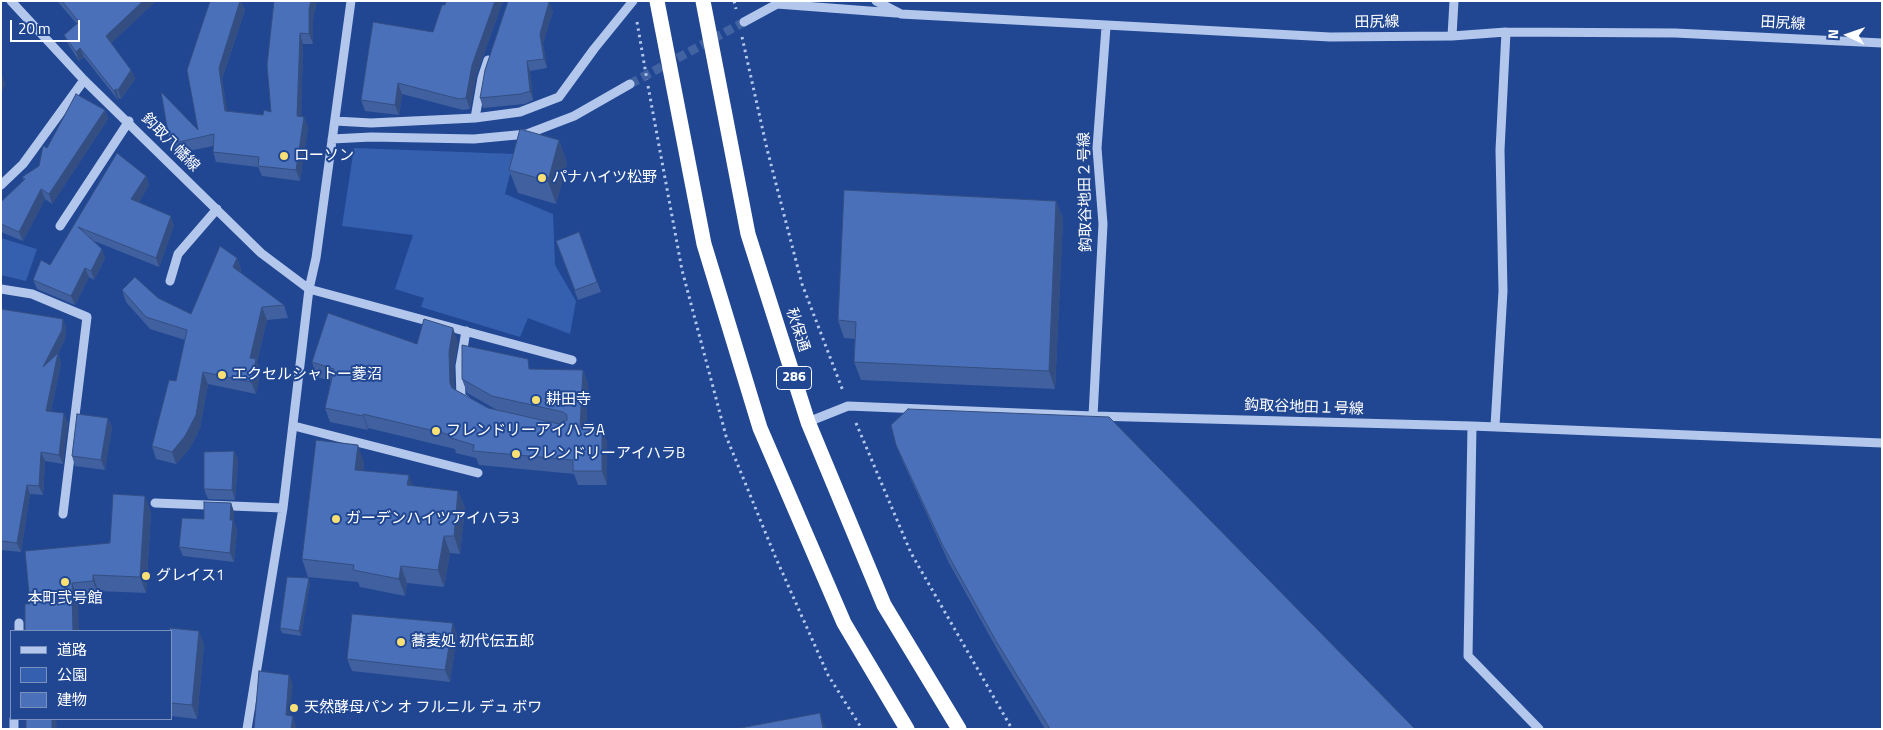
<!DOCTYPE html>
<meta charset="utf-8">
<style>
body{margin:0}
#map{position:relative;width:1883px;height:730px;overflow:hidden;background:#214792;font-family:"Titillium Web","Noto Sans JP",sans-serif}
canvas{display:block}
.frame{position:absolute;inset:0;border:2px solid #fff;pointer-events:none}
.legend{position:absolute;left:10px;top:630px;width:162px;height:90px;box-sizing:border-box;background:#214792;border:1px solid #7a91be;margin:0;padding:6px 9px;list-style:none;font-size:15px;color:#fff}
.legend li{display:flex;align-items:center;gap:10px;height:25px}
.legend b{width:25px;border:1px solid #7a91be}
.north{position:absolute;left:1823px;top:10px;width:50px;height:50px;-webkit-text-stroke:4px #214792;paint-order:stroke;rotate:273deg;font-size:14px;font-weight:700;line-height:20px;text-align:center;color:#fff}
.north::after{content:'';display:block;margin:auto;width:18px;height:22px;background:#fff;clip-path:polygon(50% 0,100% 100%,50% 72%,0 100%)}
.scale{position:absolute;left:10px;top:20px;width:70px;height:22px;box-sizing:border-box;border:2px solid #fff;border-top:0;padding-left:6px;font-size:15px;line-height:18px;white-space:nowrap;color:#fff;-webkit-text-stroke:4px #214792;paint-order:stroke}
</style>
<div id="map">
<canvas width="1883" height="730"></canvas>
<div class="frame"></div>
<ul class="legend">
<li><b style="height:6px;background:#b3c7ed"></b>道路</li>
<li><b style="height:14px;background:#3560af"></b>公園</li>
<li><b style="height:14px;background:#4a70b9"></b>建物</li>
</ul>
<div class="north">N</div>
<div class="scale">20 m</div>
</div>
<script>
const g = document.querySelector('canvas').getContext('2d');
g.lineJoin = 'round';
function fill(path, color) { g.fillStyle = color; g.fill(path, 'evenodd'); }
const toPath = rows => new Path2D(rows.map(r => 'M' + r).join(''));
function stroke(path, color, width, dash) { g.strokeStyle = color; g.lineWidth = width; g.lineCap = dash ? 'butt' : 'round'; g.setLineDash(dash || []); g.stroke(path); }
function write(font, color, halo, rows, align = 'center') {
  g.font = font + ' "Titillium Web","Noto Sans JP",sans-serif'; g.lineWidth = 4; g.setLineDash([]); g.textBaseline = 'middle'; g.strokeStyle = halo; g.fillStyle = color; for (const [text, x, y, turn = 0] of rows) {
    g.save(); g.translate(x, y); g.rotate((+turn || 0) * Math.PI / 180); g.textAlign = isNaN(turn) ? turn : align; if (halo) g.strokeText(text, 0, 0); g.fillText(text, 0, 0); g.restore();
  }
}
const green = toPath([
 [354,148,515,154,505,194,553,214,555,265,576,301,570,334,528,318,520,337,421,307,424,298,395,289,413,235,342,226],
 [1,238,37,249,26,281,1,275]
]);
const minorTunnel = toPath([
 [630,84,744,22]
]);
const path = toPath([
 [734,1,736,9],
 [637,22,647,80],
 [742,37,767,149,802,284,843,391],
 [648,86,682,270,726,436,775,556,828,675,862,729],
 [856,423,911,553,1012,729]
]);
const minor = toPath([
 [11,1,84,80,261,253,309,289,572,360],
 [876,1,901,14,1330,37,1452,36,1506,32,1675,33,1882,43],
 [744,22,777,4,896,13],
 [1452,36,1454,1],
 [475,118,482,78,488,60],
 [335,121,371,123,475,118,520,112,559,97,594,49,633,1],
 [332,139,371,137,474,139,527,134,574,116,630,84],
 [1,185,23,164,84,80],
 [60,226,129,121],
 [170,281,178,254,217,209],
 [1,289,32,294,87,317,63,514],
 [466,400,461,397,460,366,466,331],
 [1093,416,1103,224,1097,148,1106,27],
 [808,422,848,406,1093,416,1472,426,1468,656,1539,729],
 [294,426,478,473],
 [1472,426,1882,443],
 [1495,426,1503,291,1500,150,1506,32],
 [155,503,283,508],
 [19,631,19,623],
 [14,729,14,719],
 [247,729,283,508,309,289,316,258,351,1]
]);
const highway = toPath([
 [657,1,704,244,760,428,844,623,907,729],
 [703,1,748,234,808,422,884,605,959,729]
]);
const wall = toPath([
 [57,1,156,1,111,43,131,70,135,79,121,99,119,98,118,100,84,57,79,61,68,44,64,35,77,24],
 [210,1,241,1,245,10,222,79,227,111,263,115,271,112,274,1,317,1,313,19,313,44,303,44,301,116,304,117,308,127,300,181,262,176,258,167,216,162,213,152,213,146,174,154,170,144,198,130],
 [446,1,503,1,476,76,470,109,463,110,402,94,399,115,365,111,361,100,433,32],
 [553,11,543,43,547,68,530,71,533,100,525,104,483,108,480,98],
 [105,110,108,119,52,204,45,199,23,241,1,232,1,202,24,181,22,177,39,166,47,148],
 [559,140,567,163,556,204,518,193,509,170],
 [117,153,146,176,149,185,139,202,174,225,159,267,94,241,105,258,94,280,89,277,75,305,37,289,33,280,50,265],
 [1056,201,1063,219,1055,389,861,380,854,362,855,339,844,338,838,320],
 [579,232,601,292,578,300,556,241],
 [237,258,241,270,240,273,284,305,288,318,267,320,257,362,260,372,256,394,208,384,200,428,190,448,176,464,156,459,152,446,176,381,185,340,150,329,126,302,122,290,158,298,191,314],
 [1,309,63,319,66,328,65,339,58,354,61,363,51,411,68,422,63,464,45,461,43,495,30,494,21,552,1,550],
 [458,342,454,366,454,389,488,408,497,410,467,393,462,379,532,369,583,370,588,384,586,427,607,441,607,485,578,485,574,474,479,465,476,458,456,453,455,449,368,428,368,430,330,422,325,408,331,381,317,377,312,362,417,344],
 [108,418,112,427,105,470,75,466,72,456],
 [896,445,1415,729,1045,729,1002,658,949,563,903,462],
 [234,451,238,460,235,500,208,499,204,489],
 [364,462,363,471,413,486,458,491,465,508,460,554,450,553,444,587,407,583,405,596,360,587,358,582,308,577,302,559],
 [231,503,234,512,234,522,237,530,234,562,183,556,179,547,204,519],
 [151,512,146,593,98,591,99,597,30,604],
 [310,583,301,636,282,633,280,628],
 [171,631,199,631,204,645,197,719,171,716],
 [457,635,450,682,352,671,347,659]
]);
const shadedWall = toPath([
 [143,1,156,1,109,45,106,36],
 [240,1,241,1,245,10,222,79,229,122,225,111,219,68],
 [311,1,317,1,313,19,313,44,309,34,309,9],
 [495,1,503,1,476,76,470,109,466,98,472,65],
 [549,2,553,11,543,43,547,68,544,59,540,34],
 [300,33,303,44,301,126,297,116],
 [80,48,84,57,79,61,76,52],
 [527,61,530,71,533,100,530,91],
 [131,70,135,79,121,99,118,90],
 [2,75,6,85,1,93,1,77],
 [398,83,402,94,399,115,395,105],
 [116,89,119,98,118,100,114,91],
 [105,110,108,119,52,204,49,194],
 [304,117,308,127,300,181,296,170],
 [559,140,567,163,556,204,548,181],
 [146,176,149,185,135,209,131,199],
 [41,189,45,199,23,241,19,232],
 [1056,201,1063,219,1055,389,1049,371],
 [171,216,174,225,159,267,156,258],
 [102,249,105,258,94,280,91,271],
 [237,258,241,270,237,279,233,267],
 [85,268,89,277,75,305,71,296],
 [262,307,267,320,257,362,260,372,256,394,251,382,250,358],
 [63,319,66,328,65,339,58,354,61,363,49,420,46,411,43,367],
 [453,328,458,342,454,366,455,397,450,383,449,352],
 [583,370,588,384,586,441,580,427],
 [203,372,208,384,200,428,190,448,176,464,172,452],
 [64,413,68,422,63,464,59,455],
 [363,414,368,428,368,430,363,416],
 [108,418,112,427,105,470,101,460],
 [602,427,607,441,607,485,602,471],
 [358,445,364,462,361,487,355,470],
 [234,451,238,460,235,500,232,490],
 [41,452,45,461,43,495,39,486],
 [409,475,415,492,407,485],
 [27,485,30,494,21,552,17,543],
 [458,491,465,508,460,554,454,536],
 [145,496,151,512,146,593,140,577],
 [231,503,234,512,234,522,237,530,234,562,230,553,230,520],
 [444,536,450,553,444,587,438,570],
 [401,566,407,583,405,596,399,579],
 [93,575,98,591,99,597,93,581],
 [309,578,310,583,301,636,299,631],
 [72,583,78,599,79,631,73,631],
 [453,623,457,635,450,682,445,670],
 [199,631,204,645,197,719,192,705],
 [289,675,293,684,289,725,286,715],
 [820,713,825,727,825,729,823,729],
 [293,716,296,726,296,729,291,729],
 [52,719,56,719,57,729,52,729]
]);
const building = toPath([
 [62,1,143,1,106,36,131,70,118,90,116,89,114,91,80,48,76,52,64,35,79,22,62,1],
 [210,1,240,1,219,68,225,111,263,115,264,110,271,112,267,65,274,1,311,1,309,9,309,34,300,33,297,116,304,117,296,170,258,166,259,157,213,152,214,134,170,144,161,92,198,130,187,70,210,1],
 [446,1,495,1,472,65,466,98,459,99,398,83,395,105,361,100,373,22,433,32,442,5,445,5,446,1],
 [508,1,547,1,549,2,540,34,544,59,527,61,530,91,521,94,480,98,485,70,508,1],
 [76,94,105,110,49,194,41,189,19,232,1,224,1,202,25,179,22,177,39,166,43,146,47,148,76,94],
 [520,129,559,140,548,181,509,170,520,129],
 [117,153,146,176,131,199,171,216,156,258,78,227,102,249,91,271,85,268,71,296,33,280,41,260,50,265,117,153],
 [844,190,1056,201,1049,371,854,362,856,322,838,320,844,190],
 [579,232,597,282,575,290,556,241,579,232],
 [220,246,237,258,233,267,284,305,262,307,250,358,256,359,251,382,203,372,196,415,185,436,172,452,152,446,169,380,176,381,187,330,146,317,122,290,135,277,158,298,191,314,220,246],
 [1,309,63,319,62,330,43,367,58,353,46,411,64,413,59,455,41,452,39,486,27,485,17,543,1,541,1,309],
 [328,313,417,344,424,319,453,328,449,352,450,383,452,388,488,408,559,424,567,420,567,415,563,412,492,396,462,379,462,345,528,359,529,369,583,370,580,427,602,427,602,471,573,471,573,460,473,451,474,445,451,438,451,435,363,414,363,416,325,408,334,369,312,362,328,313],
 [908,409,1109,417,1415,729,1050,729,996,641,943,546,896,445,891,425,908,409],
 [77,414,108,418,101,460,72,456,77,414],
 [316,440,358,445,355,470,409,475,407,485,458,491,454,536,444,536,438,570,401,566,399,579,353,570,354,565,302,559,316,440],
 [234,451,232,490,204,489,204,452,234,451],
 [113,494,145,496,140,577,93,575,93,581,72,583,73,631,25,631,25,604,30,604,25,551,110,543,113,494],
 [204,502,231,503,230,520,233,520,230,553,179,547,182,518,204,519,204,502],
 [287,577,309,578,299,631,280,628,287,577],
 [352,614,453,623,445,670,347,659,352,614],
 [170,628,199,631,192,705,171,703,171,631,169,631,170,628],
 [259,671,289,675,286,715,293,716,291,729,254,729,259,671],
 [820,713,823,729,735,729,820,713],
 [26,719,52,719,52,729,26,729,26,719]
]);
const markers = [
 [284,156,5,"#f9e075"],
 [542,178,5,"#f9e075"],
 [222,375,5,"#f9e075"],
 [536,400,5,"#f9e075"],
 [436,431,5,"#f9e075"],
 [516,454,5,"#f9e075"],
 [336,519,5,"#f9e075"],
 [146,576,5,"#f9e075"],
 [65,582,5,"#f9e075"],
 [401,642,5,"#f9e075"],
 [294,708,5,"#f9e075"]
];
const shields = [
 [794,378,35]
];
const shieldNames = [
 ["286",794,378]
];
const streetNames = [
 ["田尻線",1377,23,-1],
 ["田尻線",1783,24,3],
 ["鈎取八幡線",170,143,45],
 ["鈎取谷地田２号線",1086,192,-91],
 ["秋保通",797,330,72],
 ["鈎取谷地田１号線",1304,408,2]
];
const poiNames = [
 ["ローソン",294,156],
 ["パナハイツ松野",552,178],
 ["エクセルシャトー菱沼",232,375],
 ["耕田寺",546,400],
 ["フレンドリーアイハラA",446,431],
 ["フレンドリーアイハラB",526,454],
 ["ガーデンハイツアイハラ3",346,519],
 ["グレイス1",156,576],
 ["本町弐号館",65,599,"center"],
 ["蕎麦処 初代伝五郎",411,642],
 ["天然酵母パン オ フルニル デュ ボワ",304,708]
];
fill(green, '#3560af');
stroke(minorTunnel, '#4263a2', 9, [9, 4.5]);
stroke(path, '#b3c7ed', 3, [2.5, 4]);
stroke(minor, '#b3c7ed', 9);
stroke(highway, '#fff', 15);
fill(wall, '#40609f');
fill(shadedWall, '#344e82');
fill(building, '#4a70b9');
stroke(building, '#344e82', 1);
for (const [x, y, r, color] of markers) { const dot = new Path2D(); dot.arc(x, y, r, 0, 2 * Math.PI); g.fillStyle = color; g.fill(dot); stroke(dot, '#214792', 2); }
for (const [x, y, w] of shields) { const box = new Path2D(); box.roundRect(x - w / 2, y - 11.5, w, 23, 4); g.fillStyle = '#214792'; g.fill(box); stroke(box, '#fff', 1); }
write('bold 14px', '#fff', null, shieldNames);
write('15px', '#fff', '#214792', streetNames);
write('15px', '#fff', '#214792', poiNames, 'left');
</script>
